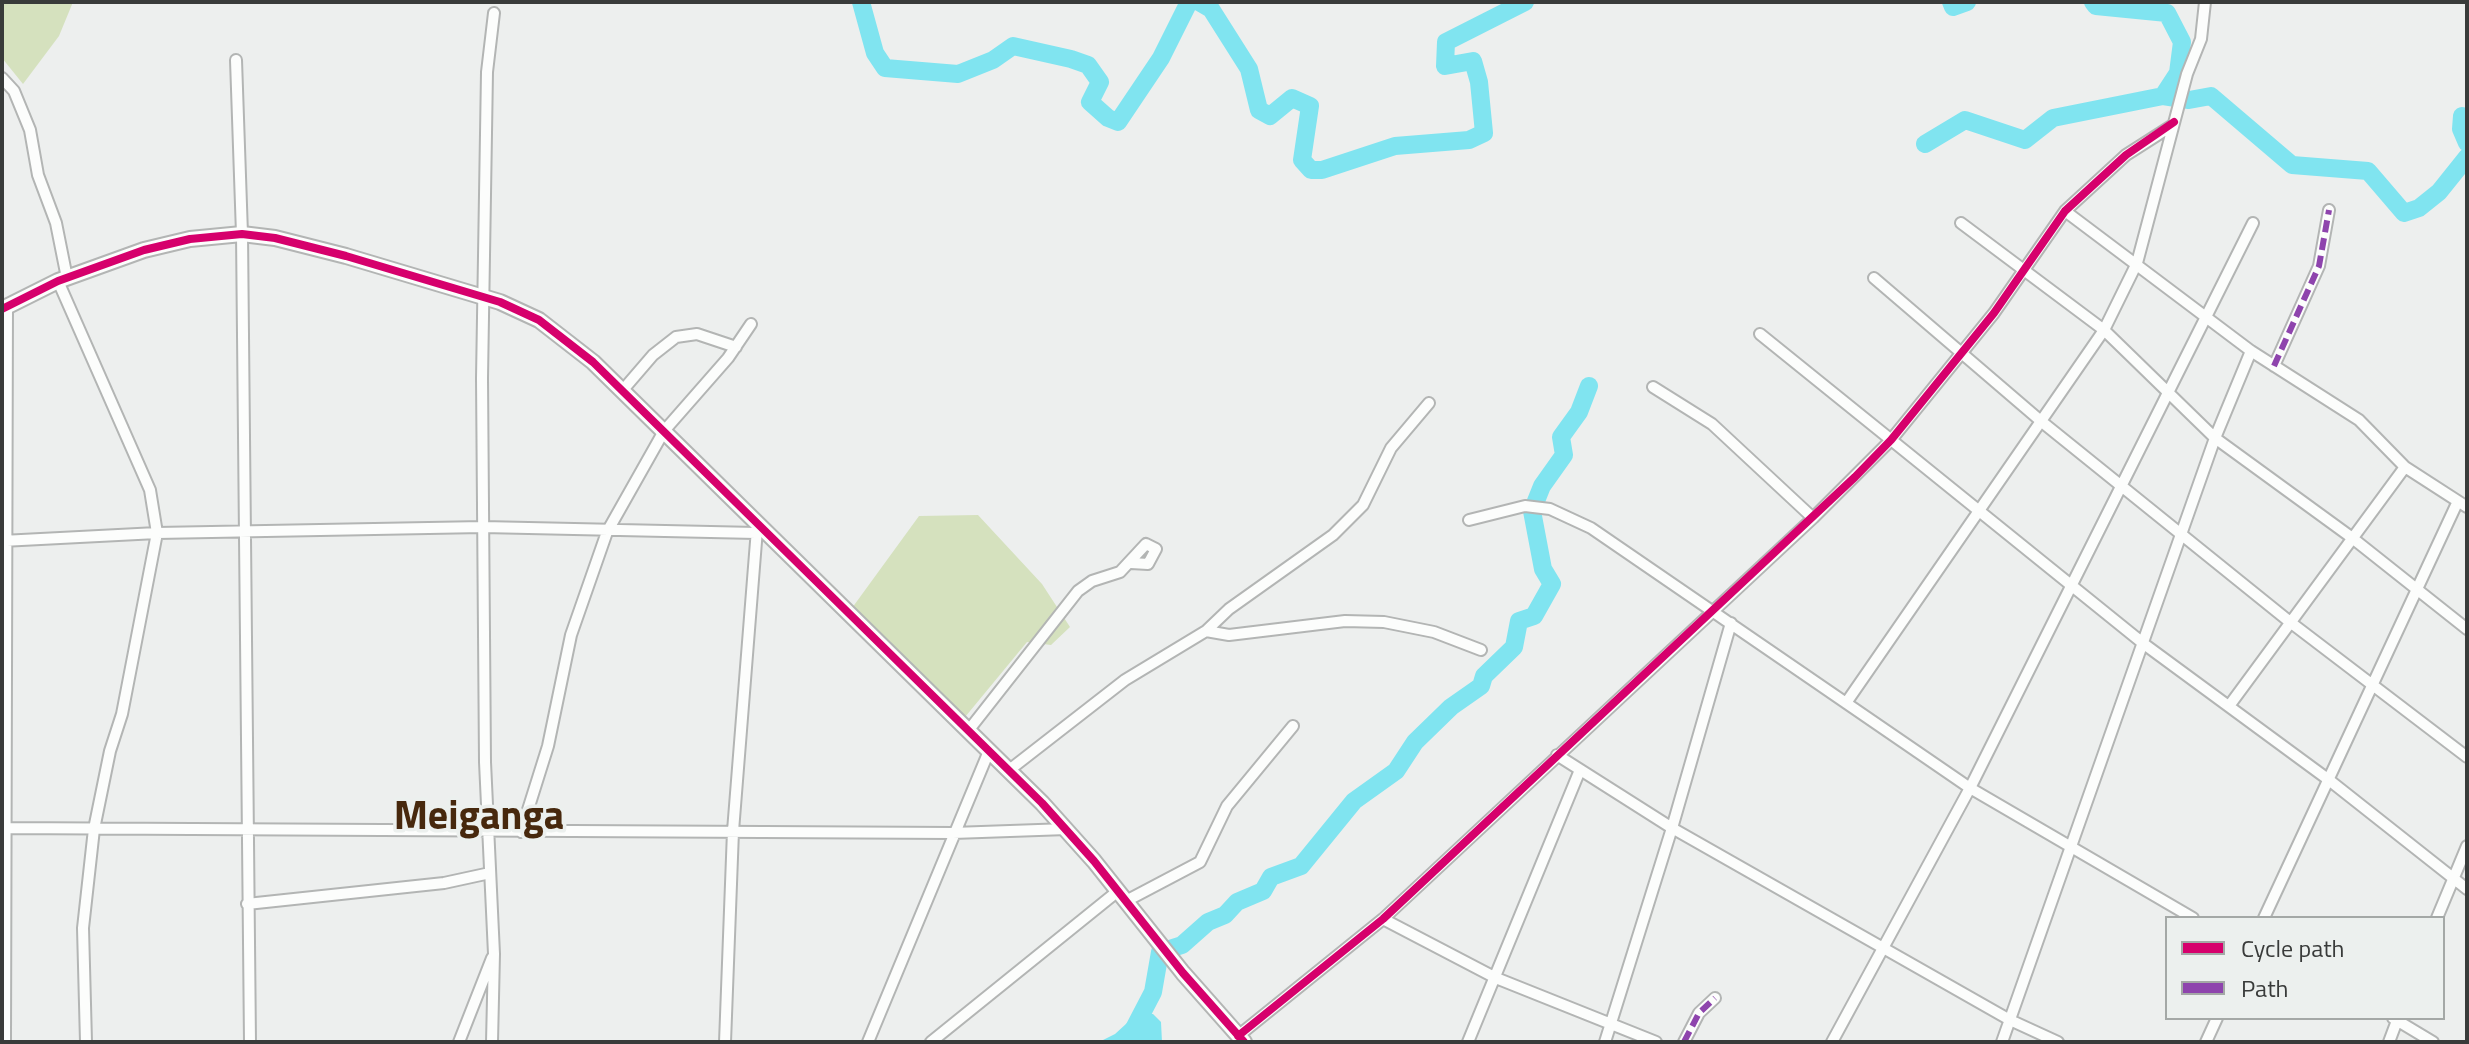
<!DOCTYPE html>
<style>
body{margin:0}
#map{position:relative;width:2469px;height:1044px;overflow:hidden;background:#edefee;font-family:"Titillium Web",sans-serif}
canvas{display:block}
.frame{position:absolute;inset:0;border:4px solid #393b3a;pointer-events:none}
.legend{position:absolute;left:2165px;top:916px;width:280px;height:104px;box-sizing:border-box;background:#ecf0ee;border:2px solid #a4a8a6;margin:0;padding:10px 14px;list-style:none;font-size:24px;color:#393b3a}
.legend li{display:flex;align-items:center;gap:16px;height:40px}
.legend b{width:40px;border:2px solid #a4a8a6}
</style>
<div id="map">
<canvas width="2469" height="1044"></canvas>
<div class="frame"></div>
<ul class="legend">
<li><b style="height:10px;background:#d6006c"></b>Cycle path</li>
<li><b style="height:10px;background:#8e44ad"></b>Path</li>
</ul>
</div>
<script>
const g = document.querySelector('canvas').getContext('2d');
g.lineJoin = 'round';
function fill(path, color) { g.fillStyle = color; g.fill(path, 'evenodd'); }
const toPath = rows => new Path2D(rows.map(r => 'M' + r).join(''));
function stroke(path, color, width, dash) { g.strokeStyle = color; g.lineWidth = width; g.lineCap = dash ? 'butt' : 'round'; g.setLineDash(dash || []); g.stroke(path); }
function write(font, color, halo, rows, align = 'center') {
  g.font = font + ' "Titillium Web",sans-serif'; g.lineWidth = 7; g.setLineDash([]); g.textBaseline = 'middle'; g.strokeStyle = halo; g.fillStyle = color; for (const [text, x, y, turn = 0] of rows) {
    g.save(); g.translate(x, y); g.rotate((+turn || 0) * Math.PI / 180); g.textAlign = isNaN(turn) ? turn : align; if (halo) g.strokeText(text, 0, 0); g.fillText(text, 0, 0); g.restore();
  }
}
const green = toPath([
 [2,2,73,2,59,36,23,84,2,58],
 [978,515,1042,584,1070,627,1051,645,1027,642,956,728,844,619,919,516]
]);
const water = toPath([
 [1138,1013,1153,1014,1161,1022,1162,1042,1099,1042,1115,1034]
]);
const river = toPath([
 [861,2,875,53,885,68,958,74,993,60,1013,46,1071,59,1088,65,1100,82,1090,102,1108,118,1118,122,1161,58,1189,2],
 [1199,2,1211,9,1249,69,1259,110,1270,116,1292,98,1310,106,1302,160,1311,170,1322,170,1395,146,1469,140,1484,133,1479,82,1473,61,1445,66,1446,42,1525,2],
 [1951,2,1953,7,1967,2],
 [2163,96,2189,100,2211,96,2292,165,2368,171,2404,213,2419,208,2439,192,2467,157],
 [2467,117,2462,116,2461,129,2467,143],
 [1925,144,1965,120,2025,140,2053,118,2163,96,2178,73,2182,42,2167,13,2096,6,2093,2],
 [1127,1042,1153,992,1160,952,1182,945,1208,922,1225,915,1237,902,1263,891,1271,877,1301,866,1354,801,1396,771,1415,742,1451,707,1481,686,1484,676,1514,647,1519,621,1534,616,1552,584,1543,569,1532,511,1542,486,1564,455,1561,437,1579,412,1589,386]
]);
const street = toPath([
 [236,60,242,234,250,1042],
 [2,78,14,91,30,130,38,175,56,223,67,278],
 [2065,211,2251,351,2359,420,2405,467,2467,507],
 [1961,223,2104,330,2215,438,2351,537,2467,629],
 [1874,278,2042,422,2290,622,2467,757],
 [58,281,150,490,157,533,122,714,110,751,94,829,83,928,86,1042],
 [1760,334,2144,644,2329,780,2467,889],
 [2274,366,2319,266,2329,210],
 [1653,387,1712,424,1813,518],
 [622,391,653,355,676,337,697,334,736,347],
 [1469,520,1525,506,1550,509,1591,528,1970,788,2193,918],
 [2,541,157,533,483,527,756,533],
 [1206,631,1229,635,1345,621,1384,622,1434,632,1481,650],
 [1846,703,2104,330,2137,263,2187,74,2201,39,2205,2],
 [2229,706,2405,467],
 [968,731,1078,591,1092,581,1120,572,1146,544,1156,549,1148,564,1131,563],
 [1557,755,1672,828,2010,1020,2058,1042],
 [1008,771,1125,680,1206,631,1229,609,1333,535,1363,505,1391,448,1429,403],
 [2,828,953,833,1067,829],
 [521,832,548,746,571,635,607,532,664,431,728,358,751,324],
 [1126,901,1200,862,1227,806,1293,726],
 [247,904,444,883,490,873],
 [2264,918,2458,501],
 [2437,918,2467,846],
 [1383,919,1496,978,1656,1042],
 [2393,1018,2433,1042],
 [1238,1036,1383,919,1813,518,1891,440,1994,313,2065,211,2126,155,2173,125],
 [5,1042,7,306],
 [459,1042,492,958],
 [492,1042,494,954,485,762,482,378,487,72,494,13],
 [725,1042,733,831,757,529],
 [868,1042,989,751],
 [931,1042,1118,891],
 [1468,1042,1580,770],
 [1605,1042,1672,828,1731,623],
 [1684,1042,1699,1013,1715,998],
 [1832,1042,1970,788,2253,223],
 [2002,1042,2215,438,2251,351],
 [2206,1042,2217,1018],
 [2389,1042,2398,1018]
]);
const secondary = toPath([
 [2,309,58,281,144,250,190,239,242,234,275,238,346,256,500,302,539,320,593,362,1042,803,1094,861,1183,973,1244,1042]
]);
const quiet = toPath([
 [2274,366,2319,266,2329,210],
 [1684,1042,1699,1013,1715,998]
]);
const cycleway = toPath([
 [2,309,58,281,144,250,190,239,242,234,275,238,346,256,500,302,539,320,593,362,1042,803,1094,861,1183,973,1244,1042],
 [1238,1036,1383,919,1855,477,1891,440,1994,313,2065,211,2126,155,2174,122]
]);
const townNames = [
 ["Meiganga",479,819]
];
fill(green, '#d5e1be');
fill(water, '#80e4f0');
stroke(river, '#80e4f0', 18);
stroke(street, '#b3b5b4', 14);
stroke(secondary, '#b3b5b4', 18);
stroke(street, '#fcfdfc', 10);
stroke(secondary, '#fcfdfc', 14);
stroke(quiet, '#8e44ad', 6, [12, 6]);
stroke(cycleway, '#d6006c', 8);
write('bold 40px', '#47280d', '#ecf0ee', townNames);
</script>
